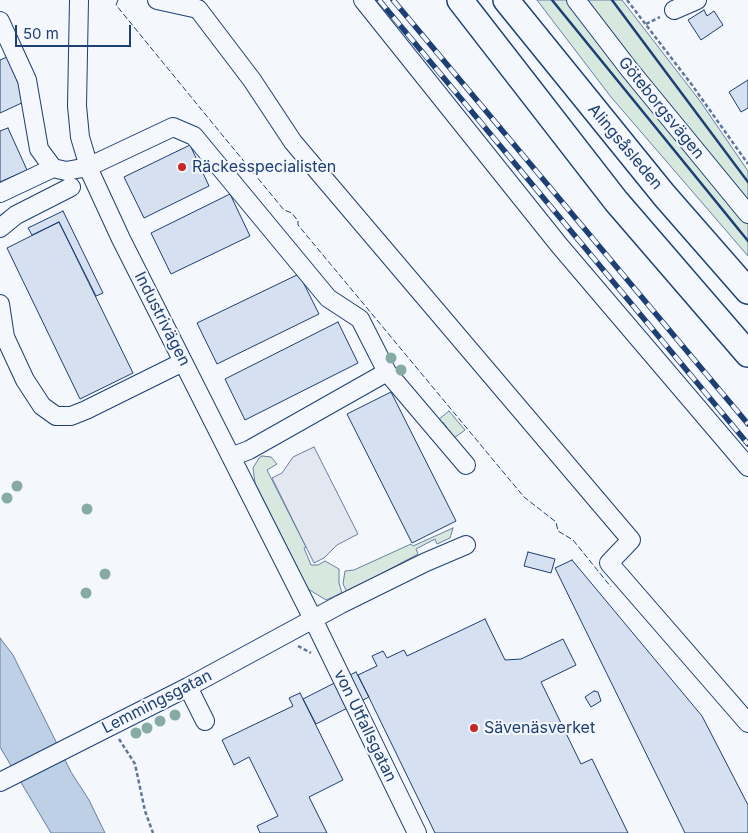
<!DOCTYPE html>
<meta charset="utf-8">
<style>
body{margin:0}
#map{position:relative;width:748px;height:833px;overflow:hidden;background:#f4f7fb;font-family:Inter,sans-serif}
canvas{display:block}
.scale{position:absolute;left:15px;top:25px;width:116px;height:22px;box-sizing:border-box;border:2px solid #1d3f73;border-top:0;padding-left:6px;font-size:15px;line-height:18px;white-space:nowrap;color:#1d3f73;-webkit-text-stroke:4px #f4f7fb;paint-order:stroke}
</style>
<div id="map">
<canvas width="748" height="833"></canvas>
<div class="scale">50 m</div>
</div>
<script>
const g = document.querySelector('canvas').getContext('2d');
g.lineJoin = 'round';
function fill(path, color) { g.fillStyle = color; g.fill(path, 'evenodd'); }
const toPath = rows => new Path2D(rows.map(r => 'M' + r).join(''));
function stroke(path, color, width, dash) { g.strokeStyle = color; g.lineWidth = width; g.lineCap = dash ? 'butt' : 'round'; g.setLineDash(dash || []); g.stroke(path); }
function write(font, color, halo, rows, align = 'center') {
  g.font = font + ' Inter,sans-serif'; g.lineWidth = 4; g.setLineDash([]); g.textBaseline = 'middle'; g.strokeStyle = halo; g.fillStyle = color; for (const [text, x, y, turn = 0] of rows) {
    g.save(); g.translate(x, y); g.rotate((+turn || 0) * Math.PI / 180); g.textAlign = isNaN(turn) ? turn : align; if (halo) g.strokeText(text, 0, 0); g.fillText(text, 0, 0); g.restore();
  }
}
const green = toPath([
 [537,0,569,0,748,221,748,256,611,97,537,0],
 [587,0,622,0,700,101,748,171,748,201,674,112,587,0],
 [449,411,465,430,454,438,443,422,441,424,438,420,449,411],
 [262,456,271,457,277,464,267,470,306,547,304,548,311,565,318,565,325,561,339,569,339,583,342,593,326,600,308,589,255,483,253,468,259,458,262,456],
 [453,528,450,538,437,544,435,539,416,549,418,554,347,592,343,584,345,571,354,570,411,544,413,546,453,528]
]);
const parking = toPath([
 [314,447,358,534,337,545,324,558,314,563,272,478,282,473,293,457,314,447]
]);
const water = toPath([
 [0,638,13,655,71,772,89,800,105,833,51,833,0,747,0,638]
]);
const building = toPath([
 [704,10,707,16,714,11,723,25,701,40,688,20,704,10],
 [7,57,26,101,0,113,0,60,7,57],
 [748,80,748,108,741,112,729,92,748,80],
 [8,128,27,170,0,182,0,131,8,128],
 [190,145,209,186,144,218,124,177,190,145],
 [230,194,250,236,171,274,151,233,230,194],
 [63,211,103,293,96,296,59,222,32,235,28,228,63,211],
 [59,222,133,373,80,399,7,248,59,222],
 [299,274,319,314,217,364,197,323,299,274],
 [338,322,358,363,245,420,225,379,338,322],
 [391,392,456,521,412,543,347,414,391,392],
 [528,552,555,559,551,573,524,566,528,552],
 [572,560,702,716,748,805,748,833,685,833,555,568,572,560],
 [485,619,505,660,521,659,563,639,576,665,541,682,581,764,592,759,628,833,435,833,358,675,377,666,372,656,383,651,387,658,404,650,407,656,485,619],
 [356,672,369,697,316,724,303,699,356,672],
 [594,691,598,692,601,701,591,707,585,697,594,691],
 [300,693,343,780,309,797,327,833,260,833,257,826,278,816,249,757,234,765,222,740,293,706,289,698,300,693]
]);
const path = toPath([
 [627,0,692,85,748,164],
 [646,24,660,17],
 [298,646,311,653],
 [119,739,135,764,145,811,153,833]
]);
const minor = toPath([
 [79,0,77,106,80,137,91,174,121,239,313,619,417,833],
 [157,0,198,9,252,80,293,142,631,540,609,563,748,723],
 [363,0,559,245,748,467],
 [576,0,629,69,748,214],
 [674,10,697,0],
 [0,21,27,80,39,149,53,168,66,171,88,167,173,127,194,136,328,298,360,319,387,372,466,465],
 [0,193,53,168],
 [0,228,16,215,71,187],
 [0,304,5,337,25,380,42,406,56,416,71,416,86,410,183,362],
 [231,457,249,450,387,372],
 [188,687,205,721],
 [0,782,188,687,341,604,426,562,466,545]
]);
const highway = toPath([
 [460,0,616,201,748,354],
 [506,0,664,195,748,291]
]);
const rail = toPath([
 [379,0,748,444],
 [393,0,748,424]
]);
const fence = toPath([
 [118,0,116,5,196,103,284,210,292,213,298,221,298,225,524,497,556,522,558,531,573,540,611,587]
]);
const wall = toPath([
 [552,0,748,241],
 [612,0,748,182]
]);
const trees = [
 [391,358],
 [401,370],
 [17,486],
 [7,498],
 [87,509],
 [105,574],
 [86,593],
 [175,715],
 [160,721],
 [147,728],
 [136,733]
];
const markers = [
 [182,167,5,"#c62828"],
 [474,728,5,"#c62828"]
];
const streetNames = [
 ["Göteborgsvägen",661,108,51],
 ["Alingsåsleden",625,147,50],
 ["Industrivägen",162,319,63],
 ["Lemmingsgatan",157,702,-27],
 ["von Utfallsgatan",365,726,64]
];
const poiNames = [
 ["Räckesspecialisten",192,167],
 ["Sävenäsverket",484,728]
];
fill(green, '#d7e8df');
stroke(green, '#687fa3', 1);
fill(parking, '#e3e8f0');
stroke(parking, '#687fa3', 1);
fill(water, '#bed0e5');
stroke(water, '#687fa3', 1);
fill(building, '#d5e0f0');
stroke(building, '#1d3f73', 1);
stroke(minor, '#1d3f73', 20);
stroke(highway, '#1d3f73', 28);
stroke(path, '#5e769c', 2.5, [4, 2.5]);
stroke(minor, '#f4f7fb', 18);
stroke(highway, '#f4f7fb', 25);
stroke(rail, '#1d3f73', 5.5);
stroke(rail, '#f4f7fb', 4, [11]);
stroke(fence, '#1d3f73', 1, [6, 2.5]);
stroke(wall, '#1d3f73', 2.5);
g.fillStyle = '#86aba6';
for (const [x, y] of trees) { g.beginPath(); g.arc(x, y, 5.5, 0, 2 * Math.PI); g.fill(); }
for (const [x, y, r, color] of markers) { const dot = new Path2D(); dot.arc(x, y, r, 0, 2 * Math.PI); g.fillStyle = color; g.fill(dot); stroke(dot, '#f4f7fb', 2); }
write('16px', '#1d3f73', '#f4f7fb', streetNames);
write('16px', '#1d3f73', '#f4f7fb', poiNames, 'left');
</script>
